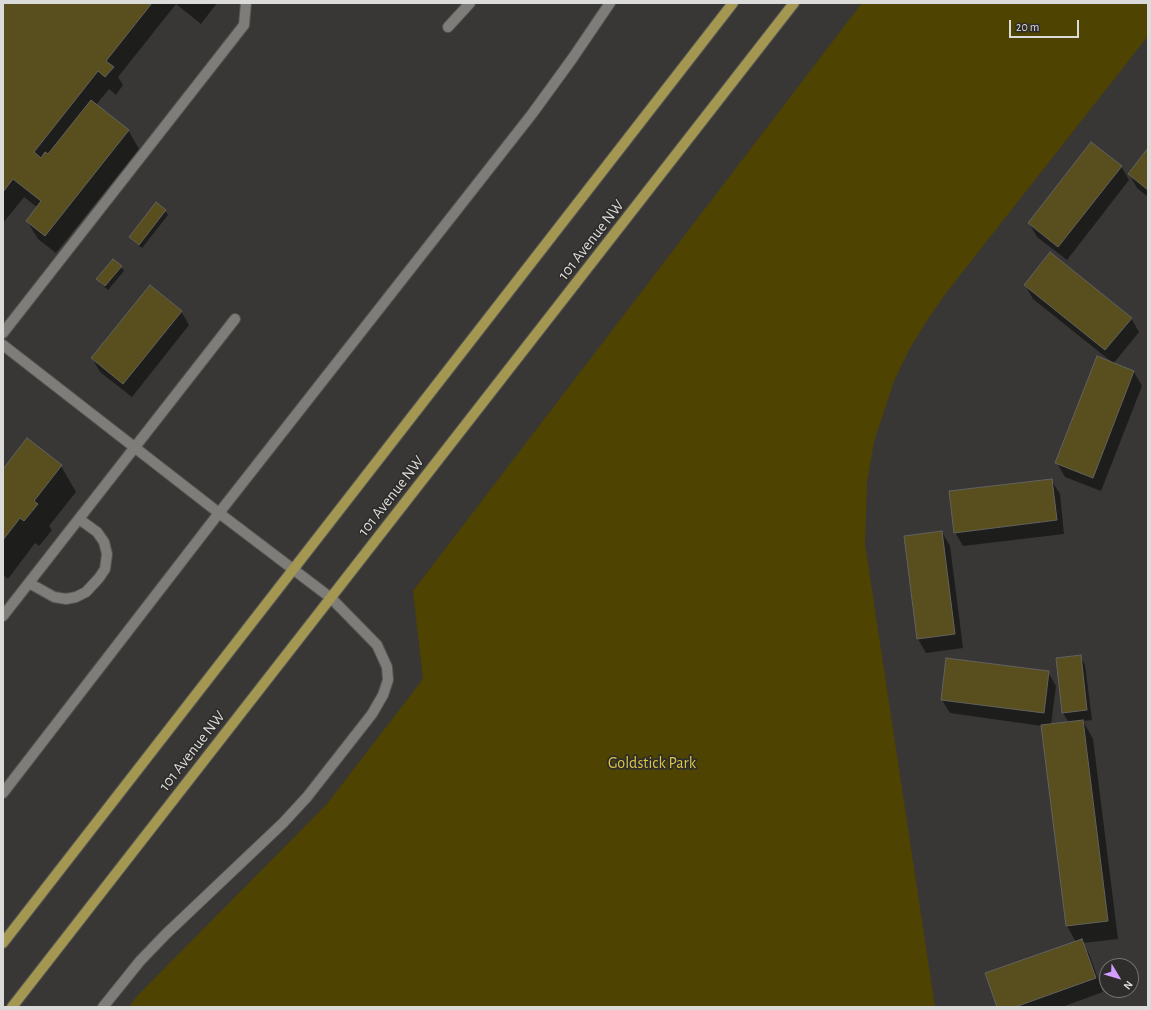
<!DOCTYPE html>
<style>
body{margin:0}
#map{position:relative;width:1151px;height:1010px;overflow:hidden;background:#383735;font-family:"Alegreya Sans",sans-serif}
canvas{display:block}
.frame{position:absolute;inset:0;border:4px solid #dbdbd9;pointer-events:none}
.north{position:absolute;left:1099px;top:958px;width:40px;height:40px;box-sizing:border-box;background:#2e2d2b;border:1px solid #737371;border-radius:50%;rotate:128deg;font-size:11px;font-weight:700;line-height:16px;text-align:center;color:#dbdbd9}
.north::after{content:'';display:block;margin:auto;width:14px;height:18px;background:#d29dfd;clip-path:polygon(50% 0,100% 100%,50% 72%,0 100%)}
.scale{position:absolute;left:1009px;top:20px;width:70px;height:18px;box-sizing:border-box;border:2px solid #dbdbd9;border-top:0;padding-left:5px;font-size:12px;line-height:14px;white-space:nowrap;color:#dbdbd9;-webkit-text-stroke:3px #2e2d2b;paint-order:stroke}
</style>
<div id="map">
<canvas width="1151" height="1010"></canvas>
<div class="frame"></div>
<div class="north">N</div>
<div class="scale">20 m</div>
</div>
<script>
const g = document.querySelector('canvas').getContext('2d');
g.lineJoin = 'round';
function fill(path, color) { g.fillStyle = color; g.fill(path, 'evenodd'); }
const toPath = rows => new Path2D(rows.map(r => 'M' + r).join(''));
function stroke(path, color, width, dash) { g.strokeStyle = color; g.lineWidth = width; g.lineCap = dash ? 'butt' : 'round'; g.setLineDash(dash || []); g.stroke(path); }
function write(font, color, halo, rows, align = 'center') {
  g.font = font + ' "Alegreya Sans",sans-serif'; g.lineWidth = 3.5; g.setLineDash([]); g.textBaseline = 'middle'; g.strokeStyle = halo; g.fillStyle = color; for (const [text, x, y, turn = 0] of rows) {
    g.save(); g.translate(x, y); g.rotate((+turn || 0) * Math.PI / 180); g.textAlign = isNaN(turn) ? turn : align; if (halo) g.strokeText(text, 0, 0); g.fillText(text, 0, 0); g.restore();
  }
}
const green = toPath([
 [862,3,1148,3,1148,36,943,297,926,322,909,350,894,381,874,442,867,482,865,544,935,1007,129,1007,137,996,327,804,423,679,413,591]
]);
const shadow = toPath([
 [3,3,217,3,201,24,176,4,118,77,123,85,116,95,109,89,96,105,128,130,139,149,56,253,38,239,27,221,38,208,24,197,3,223],
 [1148,150,1148,197,1137,188,1129,174],
 [1121,166,1129,180,1067,260,1037,237,1029,223],
 [165,211,168,215,142,248,133,241,130,237],
 [113,261,121,267,124,271,108,290,100,283,98,279],
 [1025,285,1131,318,1139,332,1113,364,1134,372,1142,386,1101,491,1065,477,1057,463,1113,363,1033,299],
 [181,311,189,325,132,397,100,372,92,358],
 [61,466,76,492,49,526,52,530,39,546,35,543,8,579,3,575,3,470],
 [1051,480,1060,494,1064,534,963,546,955,532],
 [942,532,950,546,963,648,926,653,918,639],
 [1080,656,1085,665,1092,720,1083,721,1093,739,1118,939,1083,943,1089,954,1103,992,1062,1007,998,1007,1076,942,1067,926,1042,726,950,713,942,700,1048,672,1056,686,1051,725,1069,723,1063,713,1057,659]
]);
const building = toPath([
 [3,3,152,3,106,61,114,67,105,77,98,71,34,152,41,158,45,152,48,154,91,100,129,130,45,236,26,221,41,201,13,179,3,192,3,3],
 [1091,142,1122,166,1058,247,1028,223,1091,142],
 [1148,148,1148,190,1128,174,1148,148],
 [156,202,166,210,139,245,129,237,156,202],
 [1050,252,1132,318,1105,350,1024,285,1050,252],
 [113,259,122,266,105,286,96,279,113,259],
 [150,285,182,311,123,384,91,358,150,285],
 [1097,356,1134,371,1093,478,1055,463,1097,356],
 [27,438,62,465,34,501,38,504,24,521,20,518,3,540,3,469,27,438],
 [1052,479,1057,520,954,533,949,491,1052,479],
 [942,531,955,634,917,639,904,536,942,531],
 [1081,655,1087,710,1062,713,1056,658,1081,655],
 [946,658,1049,671,1044,713,941,700,946,658],
 [1083,720,1108,921,1066,926,1041,725,1083,720],
 [1082,939,1096,978,1015,1007,997,1007,985,973,1082,939]
]);
const service = toPath([
 [448,27,470,3],
 [3,333,244,25,246,3],
 [3,345,219,513],
 [29,583,54,597,66,599,76,597,86,592,99,578,105,569,107,554,104,542,97,532,79,519],
 [3,616,235,319]
]);
const minor = toPath([
 [3,793,219,513,532,114,572,59,610,3],
 [103,1007,140,961,166,934,283,823,307,797,372,714,383,695,388,680,387,667,377,645,331,598,219,513]
]);
const primary = toPath([
 [3,943,733,3],
 [12,1007,794,3]
]);
const streetNames = [
 ["101 Avenue NW",591,240,-52],
 ["101 Avenue NW",391,496,-52],
 ["101 Avenue NW",192,751,-52]
];
const parkNames = [
 ["Goldstick Park",652,763]
];
fill(green, '#4e4300');
fill(shadow, '#0007');
fill(building, '#584e1e');
stroke(building, '#62625f', 1);
stroke(service, '#545451', 12);
stroke(minor, '#545451', 12);
stroke(primary, '#545451', 12);
stroke(service, '#7e7d7a', 10);
stroke(minor, '#7e7d7a', 10);
stroke(primary, '#a49752', 10);
write('16px', '#dbdbd9', '#2e2d2b', streetNames);
write('16px', '#dbc446', '#2e2d2b', parkNames);
</script>
